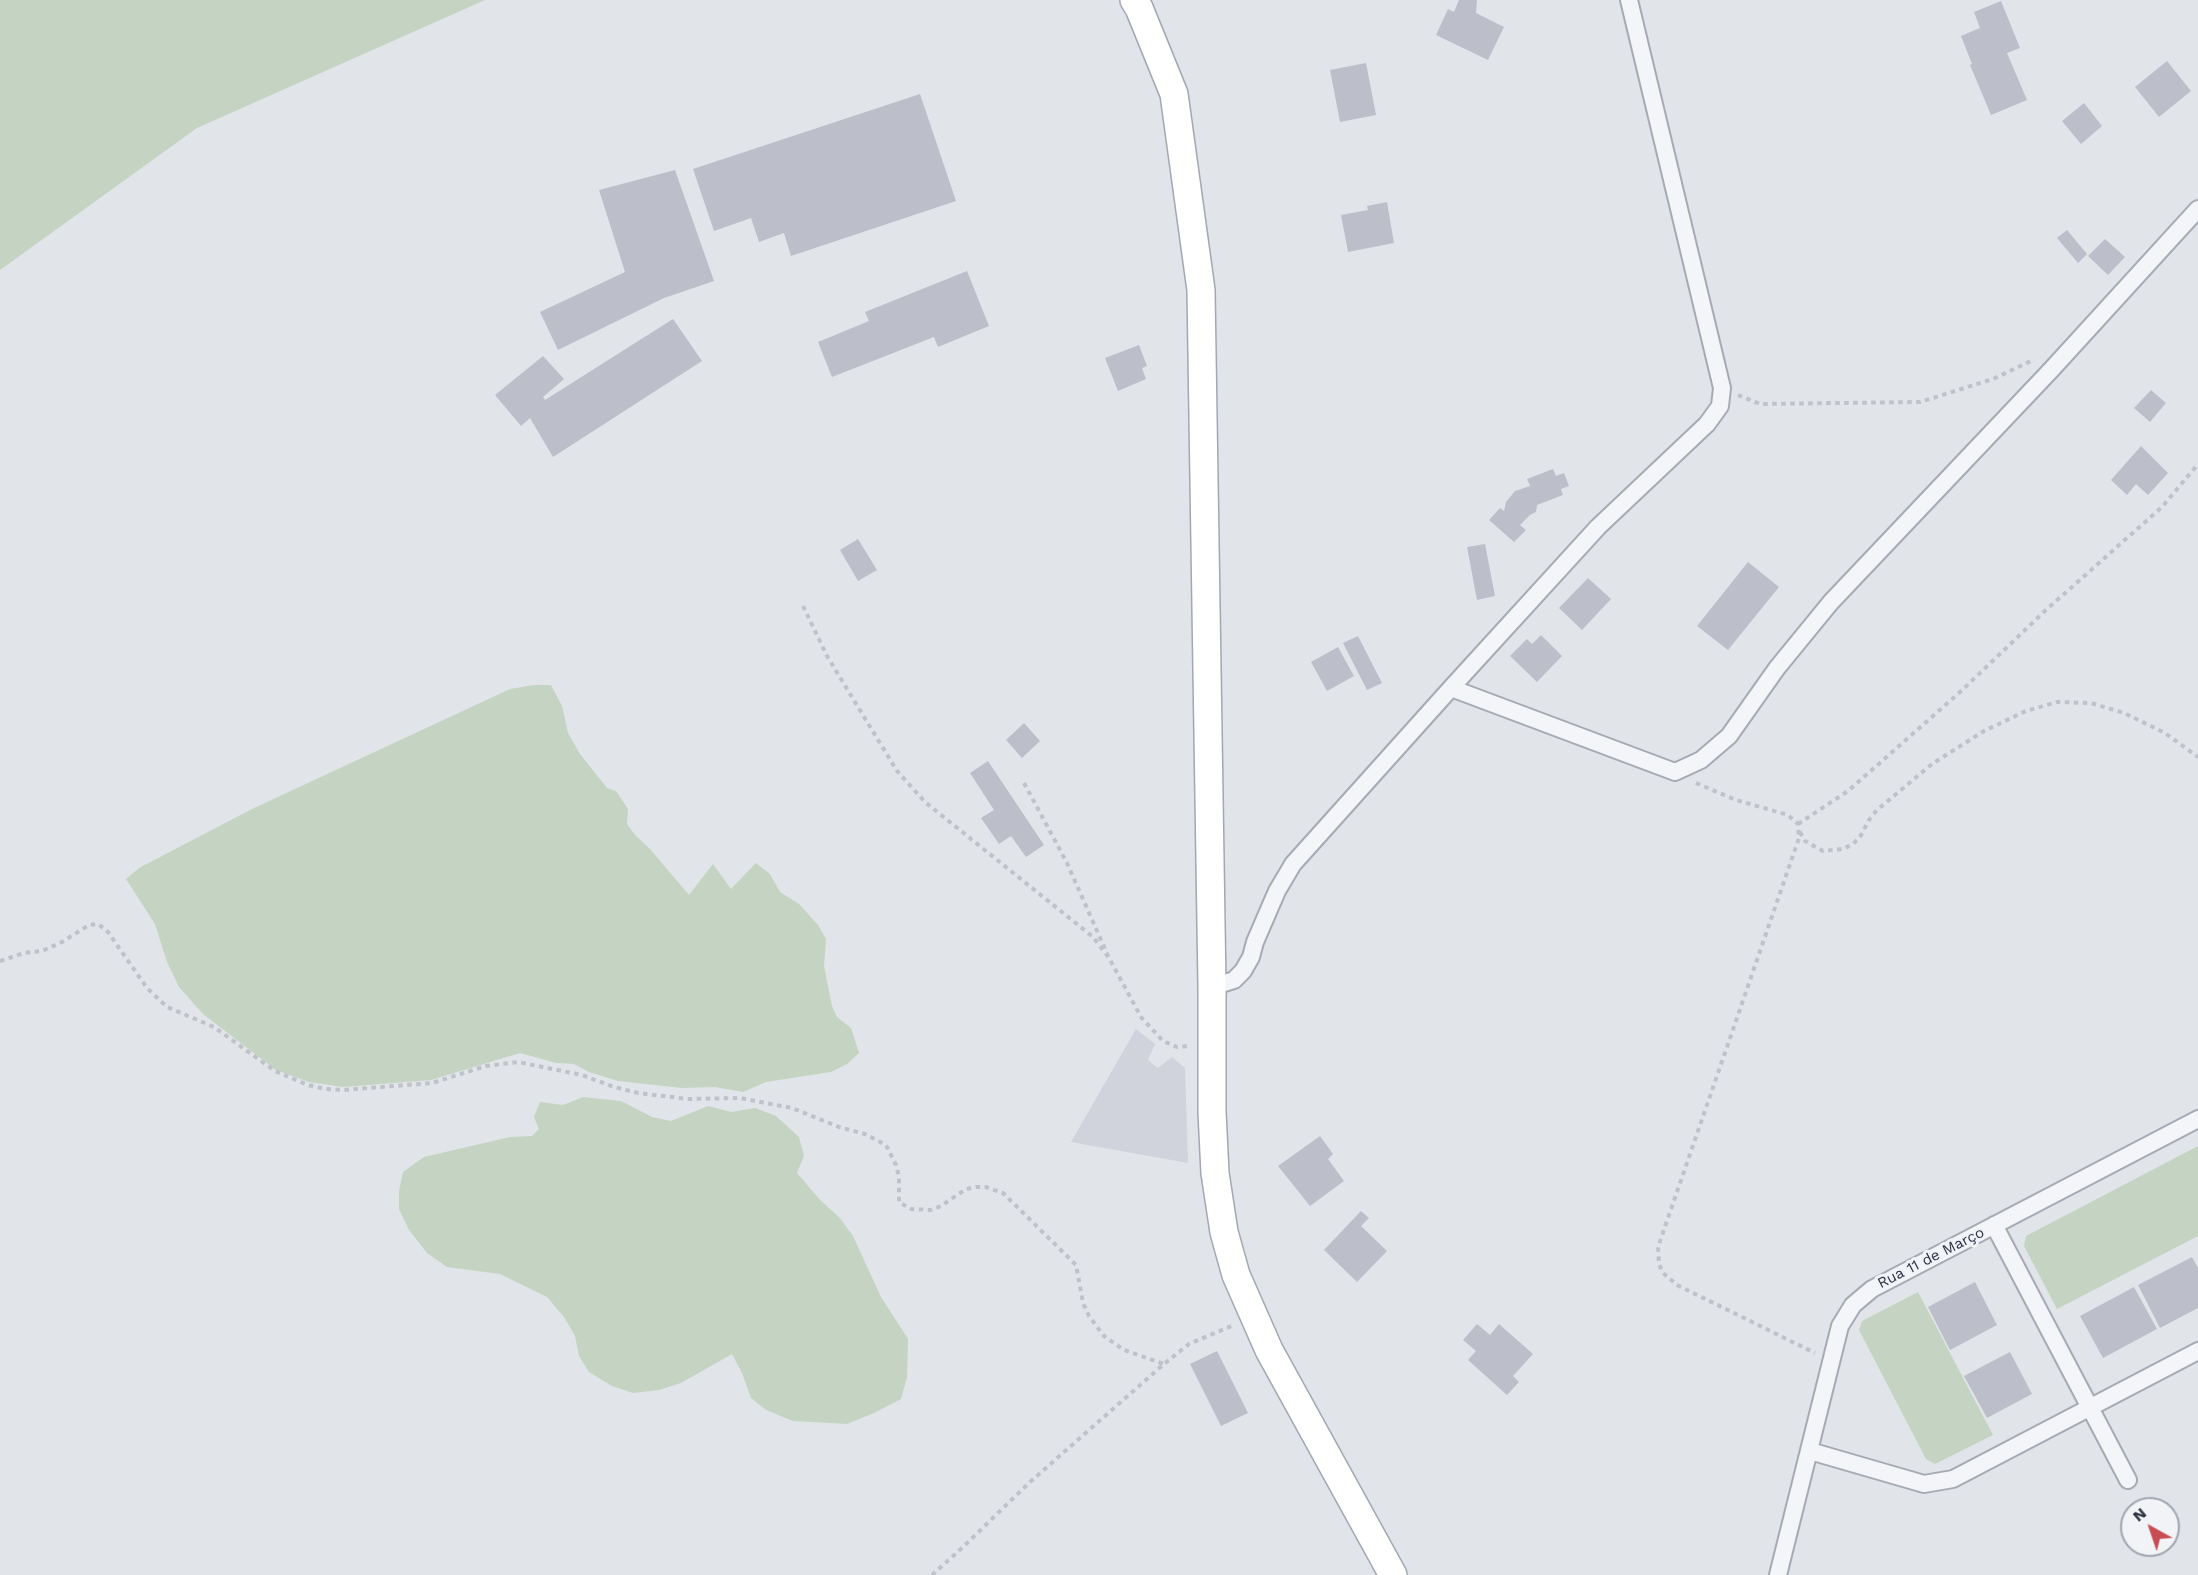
<!DOCTYPE html>
<meta charset="utf-8">
<style>
body{margin:0}
#map{position:relative;width:2198px;height:1575px;overflow:hidden;background:#e1e4e9;font-family:"Work Sans",sans-serif}
canvas{display:block}
.north{position:absolute;left:2120px;top:1497px;width:60px;height:60px;box-sizing:border-box;background:#f1f3f7;border:2px solid #a1a5ae;border-radius:50%;rotate:320deg;font-size:16px;font-weight:700;line-height:24px;text-align:center;color:#2a3040}
.north::after{content:'';display:block;margin:auto;width:21px;height:27px;background:#c84d53;clip-path:polygon(50% 0,100% 100%,50% 72%,0 100%)}
</style>
<div id="map">
<canvas width="2198" height="1575"></canvas>
<div class="north">N</div>
</div>
<script>
const g = document.querySelector('canvas').getContext('2d');
g.lineJoin = 'round';
function fill(path, color) { g.fillStyle = color; g.fill(path, 'evenodd'); }
const toPath = rows => new Path2D(rows.map(r => 'M' + r).join(''));
function stroke(path, color, width, dash) { g.strokeStyle = color; g.lineWidth = width; g.lineCap = dash ? 'butt' : 'round'; g.setLineDash(dash || []); g.stroke(path); }
function write(font, color, halo, rows, align = 'center') {
  g.font = font + ' "Work Sans",sans-serif'; g.lineWidth = 6; g.setLineDash([]); g.textBaseline = 'middle'; g.strokeStyle = halo; g.fillStyle = color; for (const [text, x, y, turn = 0] of rows) {
    g.save(); g.translate(x, y); g.rotate((+turn || 0) * Math.PI / 180); g.textAlign = isNaN(turn) ? turn : align; if (halo) g.strokeText(text, 0, 0); g.fillText(text, 0, 0); g.restore();
  }
}
const built = toPath([
 [1136,1029,1155,1044,1148,1060,1158,1068,1172,1057,1185,1068,1188,1163,1071,1142]
]);
const green = toPath([
 [0,0,485,0,197,128,0,270],
 [534,685,551,685,562,706,568,733,580,754,607,788,616,791,628,809,627,824,635,835,650,849,689,895,713,864,731,889,756,863,770,874,780,892,799,904,818,925,826,939,824,966,832,1006,837,1017,851,1028,859,1053,847,1064,831,1072,766,1082,743,1092,715,1087,682,1088,618,1081,589,1072,574,1064,556,1063,520,1053,431,1080,343,1087,309,1082,276,1070,203,1014,179,987,167,962,155,924,126,879,139,868,252,809,510,689],
 [583,1097,621,1101,652,1117,671,1121,708,1106,731,1112,755,1108,776,1116,799,1137,804,1156,797,1173,820,1200,839,1217,853,1236,881,1297,908,1339,907,1377,901,1399,874,1413,847,1424,793,1421,766,1410,751,1398,742,1373,732,1354,681,1383,659,1390,633,1393,612,1386,589,1372,579,1356,575,1336,564,1317,547,1297,500,1274,447,1267,427,1253,409,1230,399,1209,399,1191,403,1172,424,1157,510,1137,532,1136,539,1129,534,1117,540,1102,563,1105],
 [2198,1146,2198,1236,2057,1309,2024,1246,2026,1236],
 [1918,1292,1993,1435,1935,1464,1926,1459,1859,1330,1862,1321]
]);
const building = toPath([
 [1459,0,1477,0,1476,13,1504,27,1488,60,1436,35,1448,9,1454,12],
 [2001,1,2020,48,2007,53,2027,100,1991,115,1970,65,1972,64,1961,36,1980,28,1974,12],
 [2167,61,2191,91,2159,117,2135,87],
 [1366,63,1376,115,1340,122,1330,70],
 [920,94,956,201,791,256,784,233,759,242,751,218,714,231,693,169],
 [2084,103,2102,126,2081,144,2062,121],
 [675,170,714,281,664,298,558,350,540,312,625,272,599,190],
 [1387,202,1394,243,1348,252,1341,215,1368,210,1367,206],
 [2067,230,2087,254,2078,263,2057,238],
 [2105,239,2125,257,2108,275,2088,256],
 [967,271,989,326,938,347,934,337,832,377,818,342,869,321,865,312],
 [673,319,702,361,553,457,530,418,521,426,495,395,543,356,564,379,543,397,545,400],
 [1139,345,1147,366,1142,368,1146,379,1118,391,1105,358],
 [2151,390,2166,403,2150,422,2134,408],
 [2141,446,2168,473,2148,495,2136,484,2127,495,2111,480],
 [1553,469,1556,476,1564,473,1569,486,1561,489,1563,495,1537,505,1536,512,1530,515,1520,525,1526,530,1514,542,1489,520,1500,508,1504,511,1506,502,1515,491,1530,486,1527,479],
 [858,539,877,570,858,581,840,550],
 [1485,544,1495,596,1477,600,1467,547],
 [1748,562,1779,587,1728,650,1697,626],
 [1588,578,1611,599,1582,630,1559,608],
 [1541,635,1562,656,1537,682,1510,656,1527,639,1532,644],
 [1358,636,1382,683,1367,690,1343,643],
 [1338,647,1354,676,1327,691,1311,662],
 [1024,723,1040,741,1022,758,1006,740],
 [988,761,1044,845,1026,857,1011,836,999,844,981,818,994,810,970,773],
 [1320,1136,1333,1154,1328,1159,1344,1181,1310,1206,1278,1166],
 [1361,1211,1369,1218,1361,1226,1387,1251,1357,1282,1324,1250],
 [2192,1257,2198,1268,2198,1308,2160,1328,2138,1285],
 [1975,1282,1997,1325,1950,1350,1928,1307],
 [2134,1287,2157,1329,2103,1358,2080,1316],
 [1477,1324,1490,1335,1499,1324,1533,1354,1513,1376,1519,1382,1507,1395,1468,1360,1476,1351,1463,1340],
 [1217,1351,1248,1413,1221,1426,1190,1364],
 [2010,1352,2032,1394,1987,1418,1964,1376]
]);
const path = toPath([
 [1738,395,1760,404,1920,402,1993,379,2033,360],
 [803,606,827,656,897,771,925,802,1093,937,1109,958],
 [1024,783,1067,863,1109,958,1141,1017,1163,1041,1177,1047,1190,1046],
 [1696,783,1736,800,1788,815,1798,824,1799,838,1658,1247,1659,1264,1663,1273,1677,1285,1815,1353],
 [1798,824,1848,791,1959,693,2046,610,2162,507,2198,464],
 [1800,832,1805,841,1823,851,1843,849,1853,844,1860,837,1869,820,1877,810,1932,764,1984,731,2026,711,2057,702,2091,703,2124,713,2165,733,2198,757],
 [0,961,24,953,42,951,62,942,89,925,98,924,108,932,147,988,167,1007,214,1027,275,1071,308,1085,325,1089,343,1090,432,1083,486,1066,518,1062,582,1075,614,1087,638,1093,688,1099,740,1098,792,1108,839,1127,865,1134,886,1145,896,1165,899,1177,899,1202,911,1209,931,1210,941,1206,966,1189,976,1187,986,1187,1003,1193,1076,1265,1083,1303,1089,1316,1104,1336,1124,1350,1164,1364],
 [932,1575,963,1547,1030,1482,1164,1364,1189,1344,1234,1325]
]);
const minor = toPath([
 [1451,688,1675,772,1701,760,1729,736,1777,668,1831,602,2051,370,2198,209],
 [1212,987,1234,980,1243,971,1251,957,1255,942,1277,891,1293,864,1451,688,1598,527,1707,424,1720,406,1722,388,1629,0],
 [1994,1225,2128,1480],
 [1810,1451,1924,1484,1953,1479,2198,1351],
 [1778,1575,1840,1326,1853,1305,1872,1289,2198,1119]
]);
const primary = toPath([
 [1134,0,1139,8,1174,94,1201,290,1212,987,1212,1112,1215,1173,1224,1232,1236,1275,1269,1350,1393,1575]
]);
const streetNames = [
 ["Rua 11 de Março",1931,1258,-27]
];
fill(built, '#d0d3db');
fill(green, '#c5d3c3');
fill(building, '#bcbfc9');
stroke(minor, '#a6aab3', 20);
stroke(primary, '#a1a7b4', 30);
stroke(path, '#bfc2c8', 4, [4.5, 4.5]);
stroke(minor, '#f4f5f8', 16);
stroke(primary, '#fff', 27);
write('15px', '#2a3040', '#f1f3f7', streetNames);
</script>
